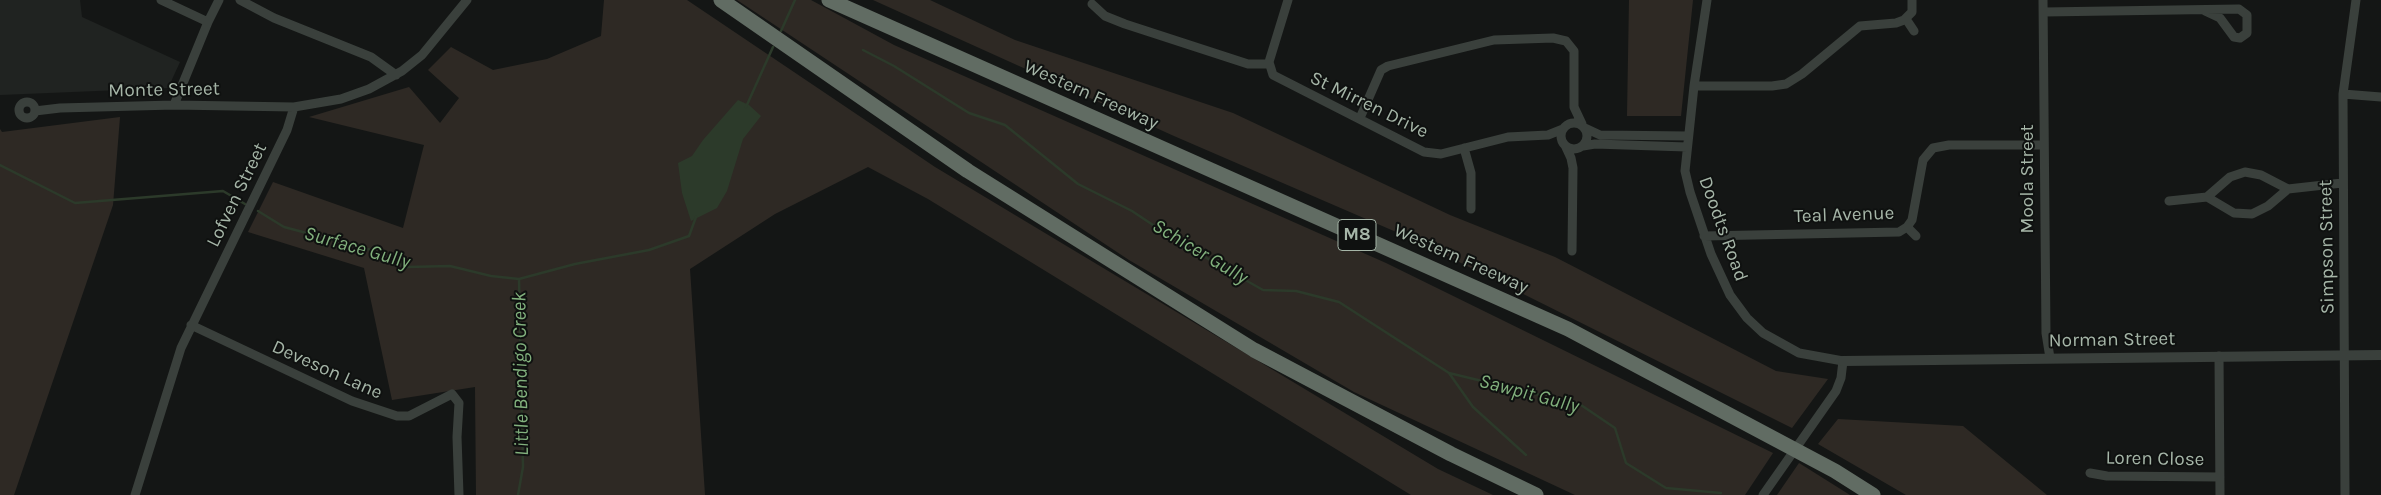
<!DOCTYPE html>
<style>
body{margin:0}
canvas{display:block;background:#141615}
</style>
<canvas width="2381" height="495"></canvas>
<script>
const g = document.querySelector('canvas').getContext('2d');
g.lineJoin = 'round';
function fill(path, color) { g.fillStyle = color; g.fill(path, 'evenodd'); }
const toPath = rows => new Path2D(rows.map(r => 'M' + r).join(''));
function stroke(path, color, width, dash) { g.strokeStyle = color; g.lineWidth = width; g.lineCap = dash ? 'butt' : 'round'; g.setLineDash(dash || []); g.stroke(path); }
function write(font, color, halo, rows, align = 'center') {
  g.font = font + ' Karla,sans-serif'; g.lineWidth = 4; g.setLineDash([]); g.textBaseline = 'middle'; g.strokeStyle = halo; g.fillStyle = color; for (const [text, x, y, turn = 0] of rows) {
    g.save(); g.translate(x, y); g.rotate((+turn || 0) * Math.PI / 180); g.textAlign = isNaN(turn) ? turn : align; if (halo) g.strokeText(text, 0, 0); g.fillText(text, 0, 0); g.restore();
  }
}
const built = toPath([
 [0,0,80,0,82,17,180,62,168,88,0,95]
]);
const green = toPath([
 [604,0,687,0,935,167,1438,469,1493,495,1411,495,928,199,868,167,775,214,690,269,705,495,476,495,475,387,392,400,364,268,248,232,273,182,403,228,424,145,309,117,409,87,440,123,459,98,428,70,451,47,493,70,547,59,601,36],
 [737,0,811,0,894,45,1386,263,1773,453,1745,495,1575,495,1354,392,1129,260],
 [873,0,930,0,1015,40,1233,113,1450,215,1555,257,1776,371,1828,379,1792,428,1417,241,1174,136],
 [1629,0,1693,0,1681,116,1627,116],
 [120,117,113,205,14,495,0,495,0,129,2,132],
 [1838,419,1963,426,2047,495,1906,495,1818,444],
 [1799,463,1850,495,1777,495]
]);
const water = toPath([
 [738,100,749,105,761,116,743,139,727,191,717,208,691,221,682,193,678,163,692,156,703,140]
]);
const stream = toPath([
 [781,31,795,0],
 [863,50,894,66,969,113,1005,125,1078,184,1132,211,1180,243,1263,290,1296,291,1339,302,1449,373,1473,407,1526,455],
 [746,107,773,47],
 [0,165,75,203,223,191,245,204],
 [258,211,284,227,371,250,407,267,450,266,491,276,519,279],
 [1449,373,1581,405,1615,428,1626,463,1666,488,1721,493],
 [518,495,523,467,519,279,575,264,649,250,689,236,696,217]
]);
const minor = toPath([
 [161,0,208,22],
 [240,0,274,18,371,57,396,75],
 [1288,0,1269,62,1273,75,1424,152,1441,154,1508,137,1548,135,1563,129],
 [1707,0,1694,86,1685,171,1690,192,1711,254,1730,295,1747,318,1763,333,1799,353,1843,361,1841,378,1836,391,1763,495],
 [2043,0,2046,333,2050,358],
 [1092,4,1105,16,1125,24,1248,64,1268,64],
 [2044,12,2239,9,2247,15,2247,33,2240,38,2234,37,2220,18,2205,11],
 [1906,19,1914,31],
 [1694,86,1772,86,1786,84,1802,74,1860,26,1896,23,1904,20,1912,12,1912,0],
 [2343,94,2381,97],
 '19 110a8 8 0 1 1 16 0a8 8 0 1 1-16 0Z',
 [174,105,208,22,219,0],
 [35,111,60,108,174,105,294,107],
 [1360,118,1381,70,1388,66,1494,40,1553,38,1566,41,1574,51,1574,107,1582,124],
 '1561 136a13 13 0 1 1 26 0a13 13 0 1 1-26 0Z',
 [1585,128,1600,135,1688,136],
 [1565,145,1571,158,1573,168,1572,251],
 [1583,146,1595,144,1687,147],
 [1464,148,1471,173,1471,209],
 [2207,197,2230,177,2245,172,2261,175,2288,189,2342,183],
 [2169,201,2207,197,2234,213,2252,214,2268,206,2288,189],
 [1907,227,1916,236],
 [1704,236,1899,232,1907,227,1912,220,1923,160,1933,148,1949,145,2044,145],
 [191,325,352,401,397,416,409,416,452,394,459,403,457,437,459,495],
 [2219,356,2220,495],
 [2090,473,2107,476,2220,477],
 [135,495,181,348,287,130,294,107,341,99,369,89,402,71,422,55,467,0],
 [2345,495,2343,94,2356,0]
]);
const tertiary = toPath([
 [1843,361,2381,355]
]);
const motorway = toPath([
 [721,0,968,171,1254,350,1451,454,1536,495],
 [829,0,1568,329,1835,471,1873,495]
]);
const shields = [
 [1357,235,38]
];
const shieldNames = [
 ["M8",1357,235]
];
const streetNames = [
 ["Monte Street",164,90,-1],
 ["Western Freeway",1091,95,24],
 ["St Mirren Drive",1369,105,26],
 ["Moola Street",2028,179,-90],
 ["Lofven Street",237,195,-64],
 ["Teal Avenue",1844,215,-2],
 ["Doodts Road",1723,229,70],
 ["Simpson Street",2327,247,-91],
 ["Western Freeway",1461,259,24],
 ["Norman Street",2112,340,-1],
 ["Deveson Lane",327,370,24],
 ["Loren Close",2155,459,1]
];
const waterNames = [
 ["Surface Gully",357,248,16],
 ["Schicer Gully",1200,252,31],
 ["Little Bendigo Creek",521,374,-91],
 ["Sawpit Gully",1529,394,15]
];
fill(built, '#202321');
fill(green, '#2e2924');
fill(water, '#2c3a2a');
stroke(stream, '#2c3a2a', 2.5);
stroke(minor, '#3a403c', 9);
stroke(tertiary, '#3a403c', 10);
stroke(motorway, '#616c63', 15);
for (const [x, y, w] of shields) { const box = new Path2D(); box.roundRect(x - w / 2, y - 15.5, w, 31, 4); g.fillStyle = '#0f1110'; g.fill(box); stroke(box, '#a6b6a8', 1); }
write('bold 18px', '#a6b6a8', null, shieldNames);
write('19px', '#a6b6a8', '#0f1110', streetNames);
write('italic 20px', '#82b17d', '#0f1110', waterNames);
</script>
